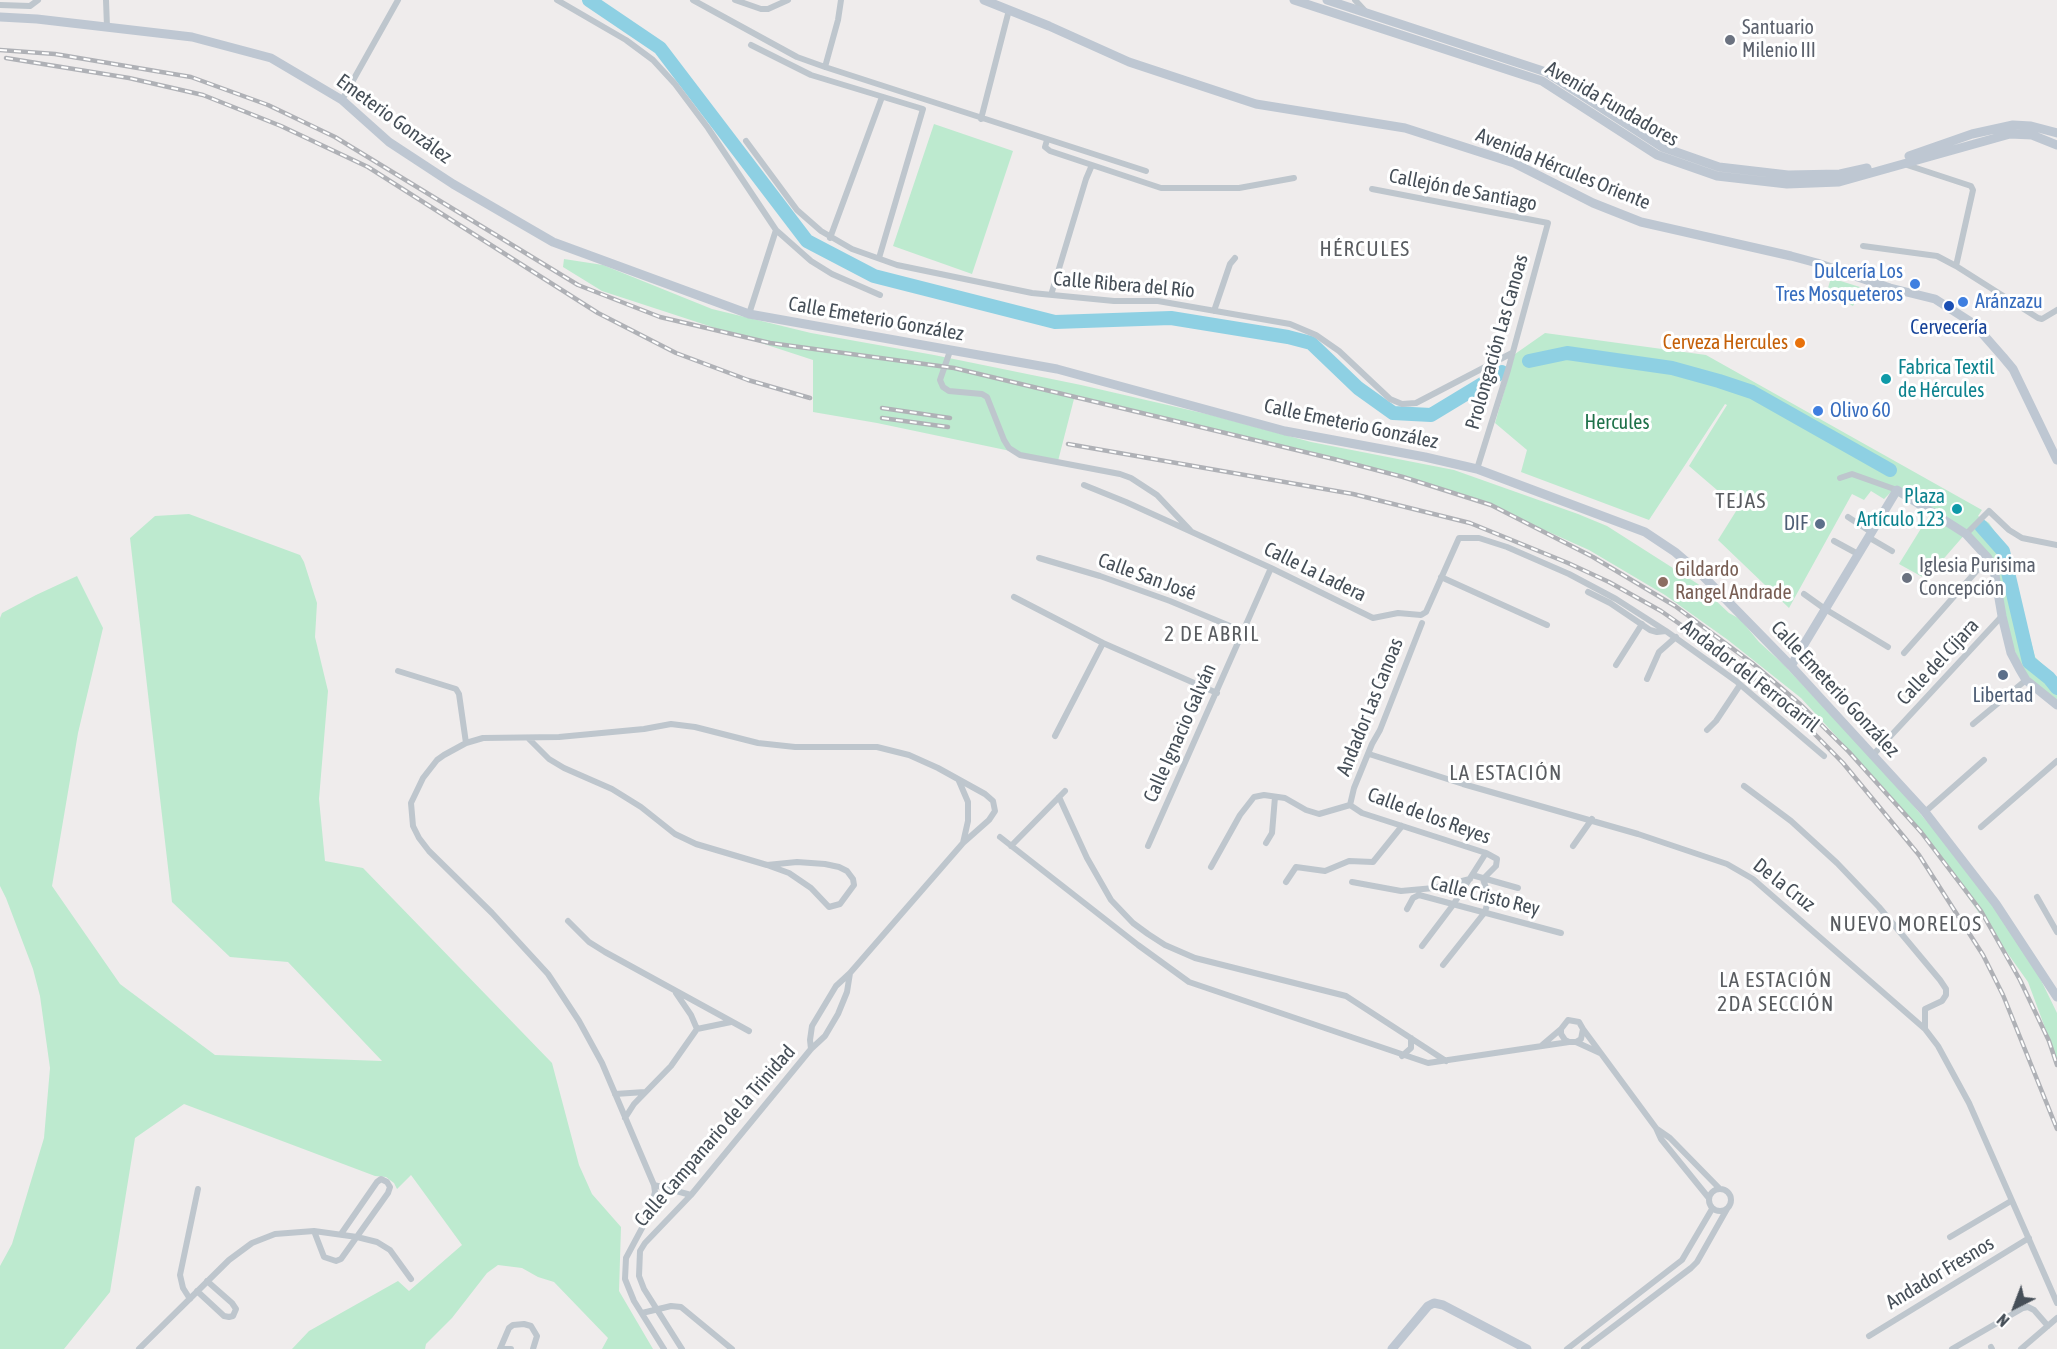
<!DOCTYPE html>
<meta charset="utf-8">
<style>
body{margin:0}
#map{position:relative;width:2057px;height:1349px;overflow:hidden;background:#efecec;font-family:"Asap Condensed",sans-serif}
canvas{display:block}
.north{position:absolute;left:1985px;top:1277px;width:60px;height:60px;-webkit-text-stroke:4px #fff;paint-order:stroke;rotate:222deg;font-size:16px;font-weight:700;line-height:24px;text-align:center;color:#464f58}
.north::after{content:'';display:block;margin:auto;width:21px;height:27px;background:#464f58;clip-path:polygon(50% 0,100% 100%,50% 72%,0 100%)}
</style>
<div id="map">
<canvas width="2057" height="1349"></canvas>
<div class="north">N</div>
</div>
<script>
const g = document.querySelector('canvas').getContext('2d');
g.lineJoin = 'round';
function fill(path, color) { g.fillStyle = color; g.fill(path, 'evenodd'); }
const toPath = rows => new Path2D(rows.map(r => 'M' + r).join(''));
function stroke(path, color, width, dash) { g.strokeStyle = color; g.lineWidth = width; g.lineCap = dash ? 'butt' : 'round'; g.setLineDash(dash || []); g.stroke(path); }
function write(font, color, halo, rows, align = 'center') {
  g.font = font + ' "Asap Condensed",sans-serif'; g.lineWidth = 6; g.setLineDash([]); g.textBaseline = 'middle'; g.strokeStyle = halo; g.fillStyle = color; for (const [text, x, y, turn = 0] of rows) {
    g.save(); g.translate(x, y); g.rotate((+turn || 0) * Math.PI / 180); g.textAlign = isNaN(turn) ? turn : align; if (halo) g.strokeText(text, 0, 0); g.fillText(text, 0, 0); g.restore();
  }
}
const green = toPath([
 [934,124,1013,151,972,274,893,246],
 [564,259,603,265,712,309,811,333,934,355,1081,385,1211,415,1311,442,1454,470,1578,514,1607,526,1698,584,1729,613,1740,619,1759,642,1782,663,1883,770,1958,858,1995,909,2040,978,2057,1013,2057,1060,2028,982,1933,848,1885,789,1801,698,1728,640,1665,595,1589,550,1484,503,1416,482,1075,395,1058,461,877,423,813,412,813,360,602,291,563,267],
 [1831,278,1863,288,1853,306,1827,291],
 [1545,333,1706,355,1982,510,1978,516,1989,523,2007,550,2035,657,2057,678,2057,704,2025,673,2013,647,1992,563,1966,533,1926,579,1899,564,1930,514,1891,492,1884,499,1871,491,1864,500,1852,494,1789,608,1718,540,1738,508,1689,466,1727,405,1725,404,1649,520,1521,472,1527,450,1495,423,1515,354],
 [189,514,300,555,304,562,317,603,315,637,328,691,319,799,325,861,363,868,552,1063,579,1165,592,1194,621,1227,619,1291,653,1349,602,1349,608,1338,554,1282,538,1277,522,1268,498,1265,487,1273,452,1318,426,1344,425,1349,292,1349,309,1331,398,1281,409,1291,462,1245,411,1175,397,1189,394,1183,386,1177,375,1176,184,1104,135,1138,110,1292,64,1349,0,1349,0,1266,12,1244,44,1138,50,1068,40,996,33,969,6,898,0,886,0,618,2,613,36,595,77,576,103,628,78,733,52,886,120,984,215,1055,382,1061,288,962,230,957,172,902,130,538,155,516]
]);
const river = toPath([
 [589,0,660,48,807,241,874,276,1055,322,1171,318,1288,337,1311,343,1358,388,1393,413,1431,415,1502,372],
 [1529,361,1567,353,1672,368,1719,381,1752,392,1890,470],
 [1981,526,2003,551,2029,662,2049,678,2057,688]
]);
const street = toPath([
 [106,0,107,27],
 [557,0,626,40,653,60,675,84,708,128,776,230,811,261,832,274,880,295],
 [693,0,797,57,825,67,1146,171],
 [735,0,761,9,768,9,788,0],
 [1355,0,1366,12],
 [0,5,30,6,38,0],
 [751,45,811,75,923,109,879,258],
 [825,67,838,20,841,0],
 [342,100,398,0],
 [981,119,1009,10],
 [1047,140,1045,147,1050,151,1161,188,1239,188,1294,178],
 [746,141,797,210,821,231,852,249,897,265,1032,293,1114,301,1158,301,1290,324,1316,335,1339,351,1390,399,1402,404,1416,403,1512,353],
 [1904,164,1971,186,1973,190,1956,266],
 [1372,189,1548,223,1508,370,1477,469],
 [830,238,882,97],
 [1863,246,1937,256,1956,266,2038,318,2042,319,2057,310],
 [1051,295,1086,179,1092,165],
 [1214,311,1230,264,1235,258],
 [749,314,776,230],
 [950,351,940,380,943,387,949,391,982,394,987,397,1004,440,1009,448,1020,455,1120,474,1131,478,1157,495,1190,530],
 [1840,478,1852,474,1897,490],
 [1084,485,1126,502,1271,568,1373,618,1398,613,1421,615,1426,612,1459,538,1479,538,1507,547,1569,574,1616,599,1666,631,1736,681,1824,756],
 [1848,517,1871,532],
 [1966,534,1989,511,2009,530,2022,538,2057,545],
 [1868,537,1892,551],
 [1834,541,1858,554],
 [1039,558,1100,576,1170,601,1242,631],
 [1441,577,1547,625],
 [1588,592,1610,603,1650,630,1657,632,1666,631],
 [1804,594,1825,609,1888,647],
 [1014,597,1103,643,1217,693],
 [1904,653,1988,558],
 [1616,665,1642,624],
 [398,671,456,689,459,694,466,743],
 [1647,679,1659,652,1676,637],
 [1973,724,2026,680],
 [1707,730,1716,721,1740,685],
 [1055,736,1103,643],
 [528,738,549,759,564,768,612,789,641,807,675,834,696,844,767,865,789,873,811,888,829,907,840,904,854,885,853,879,847,871,839,867,825,864,797,862,767,865],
 [1369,754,1463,784,1638,834,1727,864,1753,879,1925,1029,1938,1046,1969,1103,2057,1303],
 [1872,756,2002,616],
 [959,781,968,802,968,821,963,843],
 [1744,786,1791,821,1837,863,1879,907,1940,980,1946,989,1946,995,1942,1001,1925,1009,1925,1028],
 [1059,797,1087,858,1111,900,1133,923,1148,934,1165,945,1195,958,1346,996,1446,1061],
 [1350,805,1362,813,1486,853,1497,859,1496,866,1483,879,1489,897,1485,912,1443,965],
 [1350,805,1354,788,1372,744,1380,730,1422,623],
 [1925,812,1984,760],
 [1981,827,2057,761],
 [1000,837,1138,945,1189,982,1428,1063,1569,1042],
 [1266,843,1272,833,1275,797],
 [1011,846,1065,791],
 [1148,846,1271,568],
 [1573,846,1592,819],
 [1211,867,1240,815,1254,797,1264,795,1285,798,1306,810,1319,814,1350,805],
 [1472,875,1518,888],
 [1286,882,1296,867,1325,871,1349,861,1373,862,1402,826],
 [1352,882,1401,891,1434,888,1470,879],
 [2037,897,2057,932],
 [1407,909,1413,898,1419,895,1561,933],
 [568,921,589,942,605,952,749,1031],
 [1422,946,1453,905,1486,853],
 [676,993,691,1015,697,1029],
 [1583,1029,1656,1128,1661,1139,1708,1197],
 [1576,1042,1581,1039,1583,1029,1579,1022,1568,1020,1561,1029,1561,1034,1565,1040,1569,1042,1576,1042,1600,1053],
 [1541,1046,1561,1029],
 [1402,1056,1411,1048,1411,1038],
 [615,1094,645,1092],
 [625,1118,634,1104,671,1066,697,1029,731,1022],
 [1657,1129,1670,1138,1719,1188],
 [654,1185,691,1195],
 '1709 1200a11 11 0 1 1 22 0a11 11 0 1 1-22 0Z',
 [314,1231,324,1257,336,1261,341,1259,388,1193,390,1187,387,1182,381,1179,377,1182,341,1234],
 [1950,1237,2011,1201],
 [197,1291,224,1316,229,1317,233,1316,236,1309,232,1303,207,1281],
 [190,1299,183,1288,180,1275,198,1189],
 [642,1313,671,1306,681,1307,732,1349],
 [1869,1336,2029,1238],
 [1991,1347,1992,1349],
 [139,1349,229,1260,252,1243,275,1234,314,1231,357,1237,377,1242,390,1250,411,1279],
 [500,1349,509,1328,513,1325,524,1324,531,1326,537,1336,533,1349],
 [503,1349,511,1349],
 [664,1349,634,1301,625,1279,626,1258,649,1215,655,1192,654,1185,602,1063,579,1021,548,974,492,913,429,851,419,838,413,826,411,803,423,778,437,760,444,755,466,743,483,738,559,737,644,729,671,724,695,727,758,743,795,747,877,747,909,755,938,768,985,794,993,801,995,811,989,820,963,843,850,973,836,986,812,1026,810,1040,811,1049],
 [682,1349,644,1289,639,1276,640,1251,645,1243,691,1195,811,1049,825,1036,838,1014,847,992,850,973],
 [1567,1349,1682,1260,1712,1209],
 [1584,1349,1691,1268,1697,1262,1727,1209],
 [1952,1349,2023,1308,2028,1307,2034,1310,2048,1326],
 [2021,1349,2057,1318]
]);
const secondary = toPath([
 [984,0,1049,26,1129,62,1256,104,1405,128,1514,163,1593,203,1641,222,1791,256,1817,263,1890,288,1935,299,1974,324,2003,357,2013,369,2057,460],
 [1294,0,1542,81,1657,155,1717,176,1787,184,1839,182,2010,134,2032,135,2057,145],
 [1327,0,1546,72,1662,147,1719,167,1788,175,1840,174,1867,168],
 [0,17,37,19,192,37,271,58,342,100,389,142,453,184,553,242,749,314,1057,369,1285,431,1425,457,1477,469,1645,532,1675,552,1704,577,1791,666,1925,812,1996,904,2057,997],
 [1909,156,1972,134,2013,125,2031,126,2057,133],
 [1791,666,1897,490,1966,534,1988,558,1995,575,2002,616,2011,653,2019,668,2026,680,2057,705],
 [1392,1349,1428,1306,1434,1303,1443,1305,1527,1349]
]);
const rail = toPath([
 [0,50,55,54,191,77,268,105,335,137,578,285,660,317,770,343,954,368,1338,460,1403,477,1491,505,1593,557,1675,606,1752,663,1800,704,1849,752,1921,832,1981,911,2020,980,2049,1041,2057,1065],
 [6,58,129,78,203,95,281,126,368,167,598,313,676,353,748,380,810,398],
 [882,408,950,418],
 [882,418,948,427],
 [1068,444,1353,494,1470,523,1568,563,1609,582,1661,611,1730,659,1795,714,1843,763,1919,855,1983,955,2003,995,2057,1129]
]);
const markers = [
 [1730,40,6,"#6b7280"],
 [1915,284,6,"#3f7fe0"],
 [1963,302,6,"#3f7fe0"],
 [1949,306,6,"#1a4fb4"],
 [1800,343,6,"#e8710a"],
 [1886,379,6,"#0f9aa8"],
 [1818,411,6,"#3f7fe0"],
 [1957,509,6,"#0f9aa8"],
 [1820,524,6,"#5c6f8a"],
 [1907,578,6,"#6b7280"],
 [1663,582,6,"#8d6e63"],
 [2003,675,6,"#5c6f8a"]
];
const worshipNames = [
 ["Santuario",1742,28],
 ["Milenio III",1742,51],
 ["Iglesia Purisima",1919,566],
 ["Concepción",1919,589]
];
const streetNames = [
 ["Avenida Fundadores",1612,104,30],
 ["Emeterio González",394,119,36],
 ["Avenida Hércules Oriente",1563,169,22],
 ["Callejón de Santiago",1463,190,11],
 ["Calle Ribera del Río",1124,285,5],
 ["Calle Emeterio González",876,319,10],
 ["Prolongación Las Canoas",1497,342,-74],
 ["Calle Emeterio González",1351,424,12],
 ["Calle La Ladera",1315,572,26],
 ["Calle San José",1147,577,20],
 ["Calle del Cíjara",1938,662,-47],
 ["Andador del Ferrocarril",1750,676,38],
 ["Calle Emeterio González",1835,689,47],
 ["Andador Las Canoas",1370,707,-68],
 ["Calle Ignacio Galván",1180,733,-66],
 ["Calle de los Reyes",1429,816,20],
 ["De la Cruz",1784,885,38],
 ["Calle Cristo Rey",1485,896,14],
 ["Calle Campanario de la Trinidad",715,1136,-49],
 ["Andador Fresnos",1940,1273,-31]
];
const shopNames = [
 ["Dulcería Los",1903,272,"right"],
 ["Tres Mosqueteros",1903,295,"right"],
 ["Aránzazu",1975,302],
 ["Olivo 60",1830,411]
];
const transitNames = [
 ["Cervecería",1949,328]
];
const foodNames = [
 ["Cerveza Hercules",1788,343]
];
const cultureNames = [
 ["Fabrica Textil",1898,368],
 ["de Hércules",1898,391],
 ["Plaza",1945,497,"right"],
 ["Artículo 123",1945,520,"right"]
];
const parkNames = [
 ["Hercules",1617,423]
];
const serviceNames = [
 ["DIF",1808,524],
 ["Libertad",2003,696,"center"]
];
const educationNames = [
 ["Gildardo",1675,570],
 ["Rangel Andrade",1675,593]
];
const neighbourhoodNames = [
 ["HÉRCULES",1365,249],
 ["TEJAS",1741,501],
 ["2 DE ABRIL",1212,634],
 ["LA ESTACIÓN",1506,773],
 ["NUEVO MORELOS",1906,924],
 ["LA ESTACIÓN",1776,980],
 ["2DA SECCIÓN",1776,1004]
];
fill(green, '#bdeacf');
stroke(river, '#8ed0e3', 14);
stroke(street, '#bec6cd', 6);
stroke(secondary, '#bec7d2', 9);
stroke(rail, '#afb1b6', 4.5);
stroke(rail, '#fff', 2, [7]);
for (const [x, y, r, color] of markers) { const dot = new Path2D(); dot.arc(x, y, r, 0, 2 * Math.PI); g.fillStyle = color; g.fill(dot); stroke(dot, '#fff', 2); }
write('20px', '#5b616d', '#fff', worshipNames, 'left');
write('20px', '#464f58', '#fff', streetNames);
write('20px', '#366cbe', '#fff', shopNames, 'left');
write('20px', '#164399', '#fff', transitNames);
write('20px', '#c56008', '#fff', foodNames, 'right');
write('20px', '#0d838f', '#fff', cultureNames, 'left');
write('20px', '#1e7149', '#fff', parkNames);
write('20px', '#4e5e75', '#fff', serviceNames, 'right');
write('20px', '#785e54', '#fff', educationNames, 'left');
g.letterSpacing = '1.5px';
write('21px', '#595c60', '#fff', neighbourhoodNames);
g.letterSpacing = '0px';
</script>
